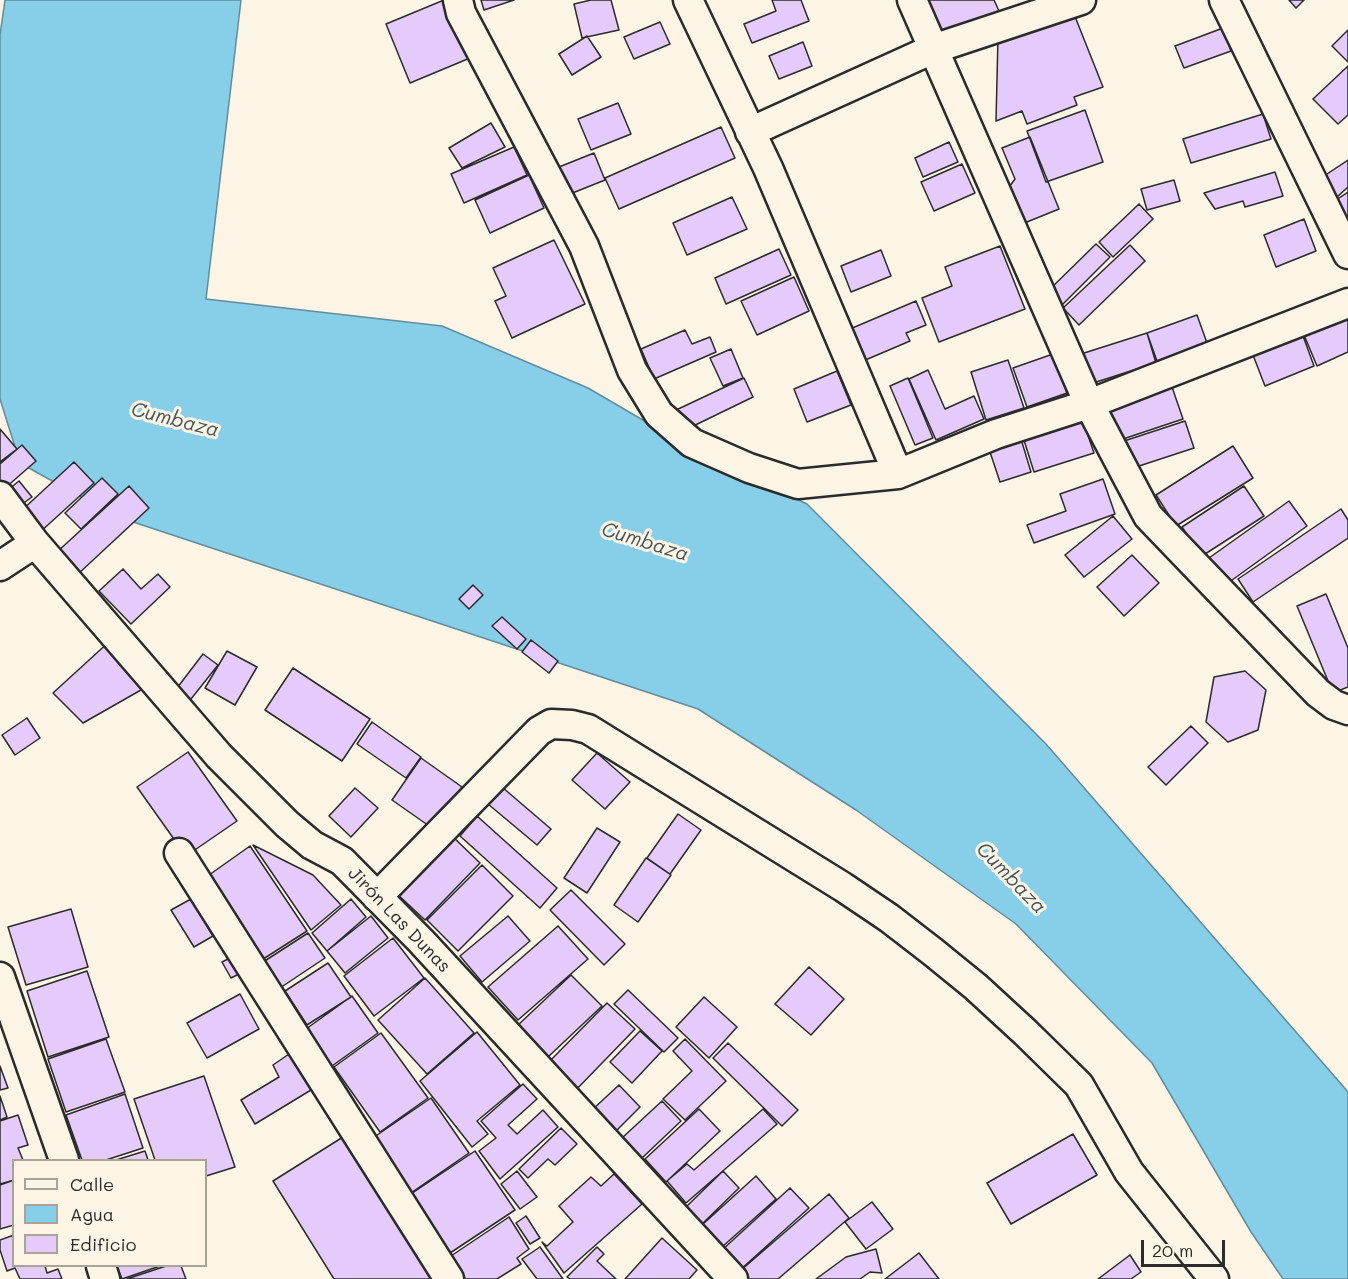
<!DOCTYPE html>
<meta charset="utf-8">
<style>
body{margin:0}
#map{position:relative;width:1348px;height:1279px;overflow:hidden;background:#fcf5e5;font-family:Mali,sans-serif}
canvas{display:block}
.legend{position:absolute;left:12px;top:1159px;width:195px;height:108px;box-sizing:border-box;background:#fcf5e5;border:2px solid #a8a49b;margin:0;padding:8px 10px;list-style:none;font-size:18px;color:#2b2b2b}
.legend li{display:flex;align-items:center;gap:12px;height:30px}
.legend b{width:30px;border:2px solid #a8a49b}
.scale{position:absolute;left:1141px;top:1240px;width:84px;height:27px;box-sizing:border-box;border:3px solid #2b2b2b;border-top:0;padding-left:8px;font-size:18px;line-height:21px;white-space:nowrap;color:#2b2b2b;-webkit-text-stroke:4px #fcf5e5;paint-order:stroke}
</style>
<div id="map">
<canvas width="1348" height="1279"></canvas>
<ul class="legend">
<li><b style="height:8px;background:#fcf5e5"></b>Calle</li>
<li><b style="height:16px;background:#87cee9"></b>Agua</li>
<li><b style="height:16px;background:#e5cbfb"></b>Edificio</li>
</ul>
<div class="scale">20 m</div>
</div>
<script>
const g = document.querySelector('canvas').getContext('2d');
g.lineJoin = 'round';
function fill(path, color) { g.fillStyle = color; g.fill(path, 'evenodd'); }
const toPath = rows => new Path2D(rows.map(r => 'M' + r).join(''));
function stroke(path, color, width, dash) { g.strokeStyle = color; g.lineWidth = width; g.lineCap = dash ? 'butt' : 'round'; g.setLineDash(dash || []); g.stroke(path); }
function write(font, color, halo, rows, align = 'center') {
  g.font = font + ' Mali,sans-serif'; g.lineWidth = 6; g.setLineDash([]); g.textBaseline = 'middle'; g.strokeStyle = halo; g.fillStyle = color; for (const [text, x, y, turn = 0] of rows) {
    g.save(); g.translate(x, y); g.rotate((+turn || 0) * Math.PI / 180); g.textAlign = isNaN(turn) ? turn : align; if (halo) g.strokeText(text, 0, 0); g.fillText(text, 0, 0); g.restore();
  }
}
const water = toPath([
 [5,0,241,0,206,299,442,326,588,388,696,451,807,504,1046,744,1348,1092,1348,1279,1283,1279,1251,1232,1152,1063,1016,924,856,810,698,709,115,516,20,463,0,399,0,35,5,0]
]);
const building = toPath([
 [444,0,446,0,470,58,410,83,386,24,444,0],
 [481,0,514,0,484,10,481,0],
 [591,0,611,0,619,30,582,38,574,4,591,0],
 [772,0,801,0,809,21,752,43,744,24,776,11,772,0],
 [924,0,994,0,999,11,940,36,924,0],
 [1289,0,1304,0,1296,8,1289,0],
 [1072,9,1103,87,1074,97,1077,105,1027,124,1022,111,996,121,998,37,1072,9],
 [660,22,670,44,634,59,624,37,660,22],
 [1223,28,1231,51,1184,68,1175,46,1223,28],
 [1348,30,1348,62,1332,46,1348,30],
 [587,36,601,57,572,75,559,54,587,36],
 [803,42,812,66,779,79,769,56,803,42],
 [1348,66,1348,115,1338,124,1313,99,1348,66],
 [618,103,631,134,591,150,578,119,618,103],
 [1085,110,1103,162,1046,182,1027,131,1085,110],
 [1263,114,1271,139,1191,163,1183,139,1263,114],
 [491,123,505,147,462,168,449,148,491,123],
 [721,127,735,158,619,209,605,178,721,127],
 [1030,137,1059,209,1017,226,1004,194,1015,179,1002,148,1030,137],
 [949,142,958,162,923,177,915,158,949,142],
 [514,147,527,175,464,203,451,174,514,147],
 [594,153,605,180,570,194,559,167,594,153],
 [1348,160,1348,192,1336,200,1321,178,1348,160],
 [962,164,975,193,934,211,921,182,962,164],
 [1275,172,1283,196,1245,207,1243,201,1215,209,1204,193,1275,172],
 [529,175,544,208,490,233,475,200,529,175],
 [1174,180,1180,201,1147,210,1141,189,1174,180],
 [1348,187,1348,230,1326,207,1348,187],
 [732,197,747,229,687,255,673,223,732,197],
 [1139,204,1153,219,1113,257,1099,242,1139,204],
 [1304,219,1316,251,1276,267,1264,235,1304,219],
 [554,240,585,304,512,338,495,301,506,296,493,268,554,240],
 [1096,244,1110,257,1061,306,1047,292,1096,244],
 [1130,245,1145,261,1079,325,1063,308,1130,245],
 [1000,246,1025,309,939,342,922,298,952,286,945,267,1000,246],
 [779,249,791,275,726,304,715,278,779,249],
 [881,250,891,276,851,292,841,266,881,250],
 [794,277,809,311,757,335,741,301,794,277],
 [916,301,926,325,906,333,910,341,863,361,850,329,916,301],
 [1197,315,1207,343,1157,361,1147,333,1197,315],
 [1348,316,1348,352,1317,366,1304,335,1348,316],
 [685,330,692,344,710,337,716,352,654,379,641,349,685,330],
 [1147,333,1156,363,1090,384,1081,354,1147,333],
 [1303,336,1314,366,1265,386,1253,355,1303,336],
 [731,349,743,378,723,386,710,358,731,349],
 [1053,354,1067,393,1027,407,1013,368,1053,354],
 [1008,360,1024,408,986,420,971,372,1008,360],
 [928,370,945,409,974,396,984,419,936,440,909,379,928,370],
 [837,371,851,405,807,422,794,389,837,371],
 [744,378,753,397,683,431,674,411,744,378],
 [908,378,933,438,915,445,890,386,908,378],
 [1172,387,1183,419,1114,442,1103,410,1172,387],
 [1082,418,1094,453,1034,472,1023,437,1082,418],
 [1185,421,1194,448,1133,468,1124,441,1185,421],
 [0,429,17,449,0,462,0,429],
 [1021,439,1031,472,1000,482,989,449,1021,439],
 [22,445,36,461,4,489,0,485,0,464,22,445],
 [1233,446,1253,478,1176,526,1156,495,1233,446],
 [74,462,94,483,39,533,20,512,74,462],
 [102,478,118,494,81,529,65,513,102,478],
 [1103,479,1115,514,1034,543,1027,525,1066,511,1060,494,1103,479],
 [19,481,32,497,21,505,9,489,19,481],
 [129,486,149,508,77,575,57,552,129,486],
 [1244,486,1264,516,1202,556,1182,527,1244,486],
 [1289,501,1307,526,1228,583,1209,558,1289,501],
 [1341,509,1348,520,1348,538,1253,602,1238,579,1341,509],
 [1113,516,1132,539,1084,577,1065,555,1113,516],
 [1132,555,1159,583,1124,616,1097,587,1132,555],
 [123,569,141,589,158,574,170,587,131,624,99,591,123,569],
 [473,585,483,595,469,609,459,599,473,585],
 [1326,594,1348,648,1348,687,1333,693,1297,606,1326,594],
 [502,617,526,639,517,649,492,626,502,617],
 [111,640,148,686,83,723,53,693,111,640],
 [531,640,558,661,549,673,522,652,531,640],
 [227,651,257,667,235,705,205,688,227,651],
 [203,654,218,665,191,699,177,688,203,654],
 [293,668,370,719,342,761,265,710,293,668],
 [1245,671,1266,690,1258,730,1228,742,1206,722,1214,677,1245,671],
 [27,718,40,738,15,755,2,735,27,718],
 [372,722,421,757,406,778,357,744,372,722],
 [1191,726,1208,743,1166,785,1148,767,1191,726],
 [188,752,237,821,186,856,137,787,188,752],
 [597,753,630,782,605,809,572,780,597,753],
 [421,758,462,787,432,828,392,800,421,758],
 [502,787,551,829,537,845,488,804,502,787],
 [355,788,378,808,351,837,329,816,355,788],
 [678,814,701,830,670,874,647,858,678,814],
 [477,816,557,888,540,908,460,836,477,816],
 [597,828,620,842,587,893,564,878,597,828],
 [451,835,480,863,425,920,395,892,451,835],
 [253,845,313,875,341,905,311,930,253,845],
 [250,846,307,931,257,963,202,880,250,846],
 [646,858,671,875,638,922,614,905,646,858],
 [482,865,513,896,458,951,427,920,482,865],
 [571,890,625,944,604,965,550,910,571,890],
 [191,899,213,936,194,947,171,910,191,899],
 [351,899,366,917,327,951,312,933,351,899],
 [71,909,88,967,26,985,8,927,71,909],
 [371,916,388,938,345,973,327,951,371,916],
 [508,916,530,941,482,982,460,956,508,916],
 [558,926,588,959,518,1020,488,987,558,926],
 [308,933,325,958,277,990,260,964,308,933],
 [393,938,424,978,374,1016,344,976,393,938],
 [230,958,239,974,231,978,222,962,230,958],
 [328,963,351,997,307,1025,285,991,328,963],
 [809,967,844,999,811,1035,775,1004,809,967],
 [87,971,109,1037,48,1057,27,991,87,971],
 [571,975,602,1006,548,1057,517,1026,571,975],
 [425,978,474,1033,427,1074,378,1020,425,978],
 [628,990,678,1038,664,1052,614,1004,628,990],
 [240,994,259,1029,207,1058,187,1023,240,994],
 [352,996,378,1033,332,1066,306,1029,352,996],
 [704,997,737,1027,709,1058,676,1027,704,997],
 [607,1003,635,1029,572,1094,544,1067,607,1003],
 [640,1031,662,1051,632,1083,610,1062,640,1031],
 [477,1032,520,1085,477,1121,488,1134,472,1147,420,1081,477,1032],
 [381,1033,428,1098,380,1132,334,1067,381,1033],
 [106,1039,125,1092,66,1112,48,1059,106,1039],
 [685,1039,726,1081,685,1120,663,1099,692,1071,673,1051,685,1039],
 [728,1043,798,1110,782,1126,713,1058,728,1043],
 [289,1054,311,1090,255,1124,241,1100,279,1077,273,1065,289,1054],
 [0,1066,8,1088,0,1090,0,1066],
 [204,1076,235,1167,206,1176,206,1160,155,1160,134,1099,204,1076],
 [523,1084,537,1099,508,1125,517,1134,543,1110,558,1127,500,1179,479,1151,496,1138,481,1121,523,1084],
 [619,1085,640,1107,614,1133,592,1110,619,1085],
 [125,1094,143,1148,106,1160,82,1160,66,1115,125,1094],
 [0,1096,7,1117,0,1120,0,1096],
 [431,1098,469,1153,405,1197,367,1142,431,1098],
 [662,1101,681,1121,641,1159,622,1138,662,1101],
 [699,1109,720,1131,666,1182,645,1159,699,1109],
 [763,1109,777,1124,686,1203,667,1181,687,1164,694,1170,763,1109],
 [18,1115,28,1145,18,1148,23,1160,14,1160,14,1180,0,1184,0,1121,18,1115],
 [561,1128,577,1144,555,1165,548,1159,528,1178,519,1169,561,1128],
 [1073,1134,1097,1175,1011,1224,987,1183,1073,1134],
 [343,1137,432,1279,334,1279,273,1181,343,1137],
 [145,1151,148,1160,116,1160,145,1151],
 [475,1151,515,1210,441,1259,402,1200,475,1151],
 [517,1171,537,1197,520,1209,501,1184,517,1171],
 [723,1171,739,1188,702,1224,686,1207,723,1171],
 [614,1174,642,1204,564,1273,542,1242,547,1246,573,1222,559,1206,591,1177,601,1186,614,1174],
 [756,1176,776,1199,722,1247,702,1225,756,1176],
 [14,1180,14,1225,0,1229,0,1185,14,1180],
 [790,1188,809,1208,740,1270,722,1250,790,1188],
 [829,1194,849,1218,778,1279,747,1279,740,1271,829,1194],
 [872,1202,893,1229,866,1249,845,1222,872,1202],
 [526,1216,540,1238,530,1244,516,1223,526,1216],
 [509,1217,529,1249,517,1258,521,1264,497,1279,462,1279,448,1258,509,1217],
 [14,1235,14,1266,45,1266,47,1273,58,1269,62,1279,20,1279,15,1268,7,1271,0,1250,0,1240,14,1235],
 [662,1238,697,1270,689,1279,625,1279,662,1238],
 [540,1247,563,1279,537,1279,522,1259,540,1247],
 [597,1247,604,1254,597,1261,616,1279,570,1279,567,1277,597,1247],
 [876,1249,882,1273,870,1272,860,1279,816,1279,846,1257,876,1249],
 [919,1253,939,1279,885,1279,919,1253],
 [1130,1255,1141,1272,1131,1279,1098,1279,1130,1255],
 [117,1266,160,1266,122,1279,117,1266],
 [166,1266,181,1266,186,1279,127,1279,166,1266]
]);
const street = toPath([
 [458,0,461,13,584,246,632,370,659,414,692,443,749,468,798,484,898,474,996,434,1089,404,1348,303],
 [688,0,768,168,898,474],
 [912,0,1089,404,1148,516,1318,693,1334,705,1348,710],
 [1224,0,1348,254],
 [750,132,933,49,1081,0],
 [0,496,35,543,219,756,287,824,312,845,342,861,421,941,733,1279],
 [0,566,35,543],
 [179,853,449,1279],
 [377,897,539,731,551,724,572,725,588,729,843,887,889,918,933,952,976,987,1026,1033,1079,1085,1129,1172,1214,1279],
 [0,977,64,1160],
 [101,1266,105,1279]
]);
const streetNames = [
 ["Jirón Las Dunas",399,920,46]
];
const waterNames = [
 ["Cumbaza",175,420,14],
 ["Cumbaza",645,542,17],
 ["Cumbaza",1011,878,46]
];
fill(water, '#87cee9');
stroke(water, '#628d9d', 1.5);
fill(building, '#e5cbfb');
stroke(building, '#2b2b2b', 1.5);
stroke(street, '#2b2b2b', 33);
stroke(street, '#fcf5e5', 28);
write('18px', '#2b2b2b', '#fcf5e5', streetNames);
write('italic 20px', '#42545a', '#fcf5e5', waterNames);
</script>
